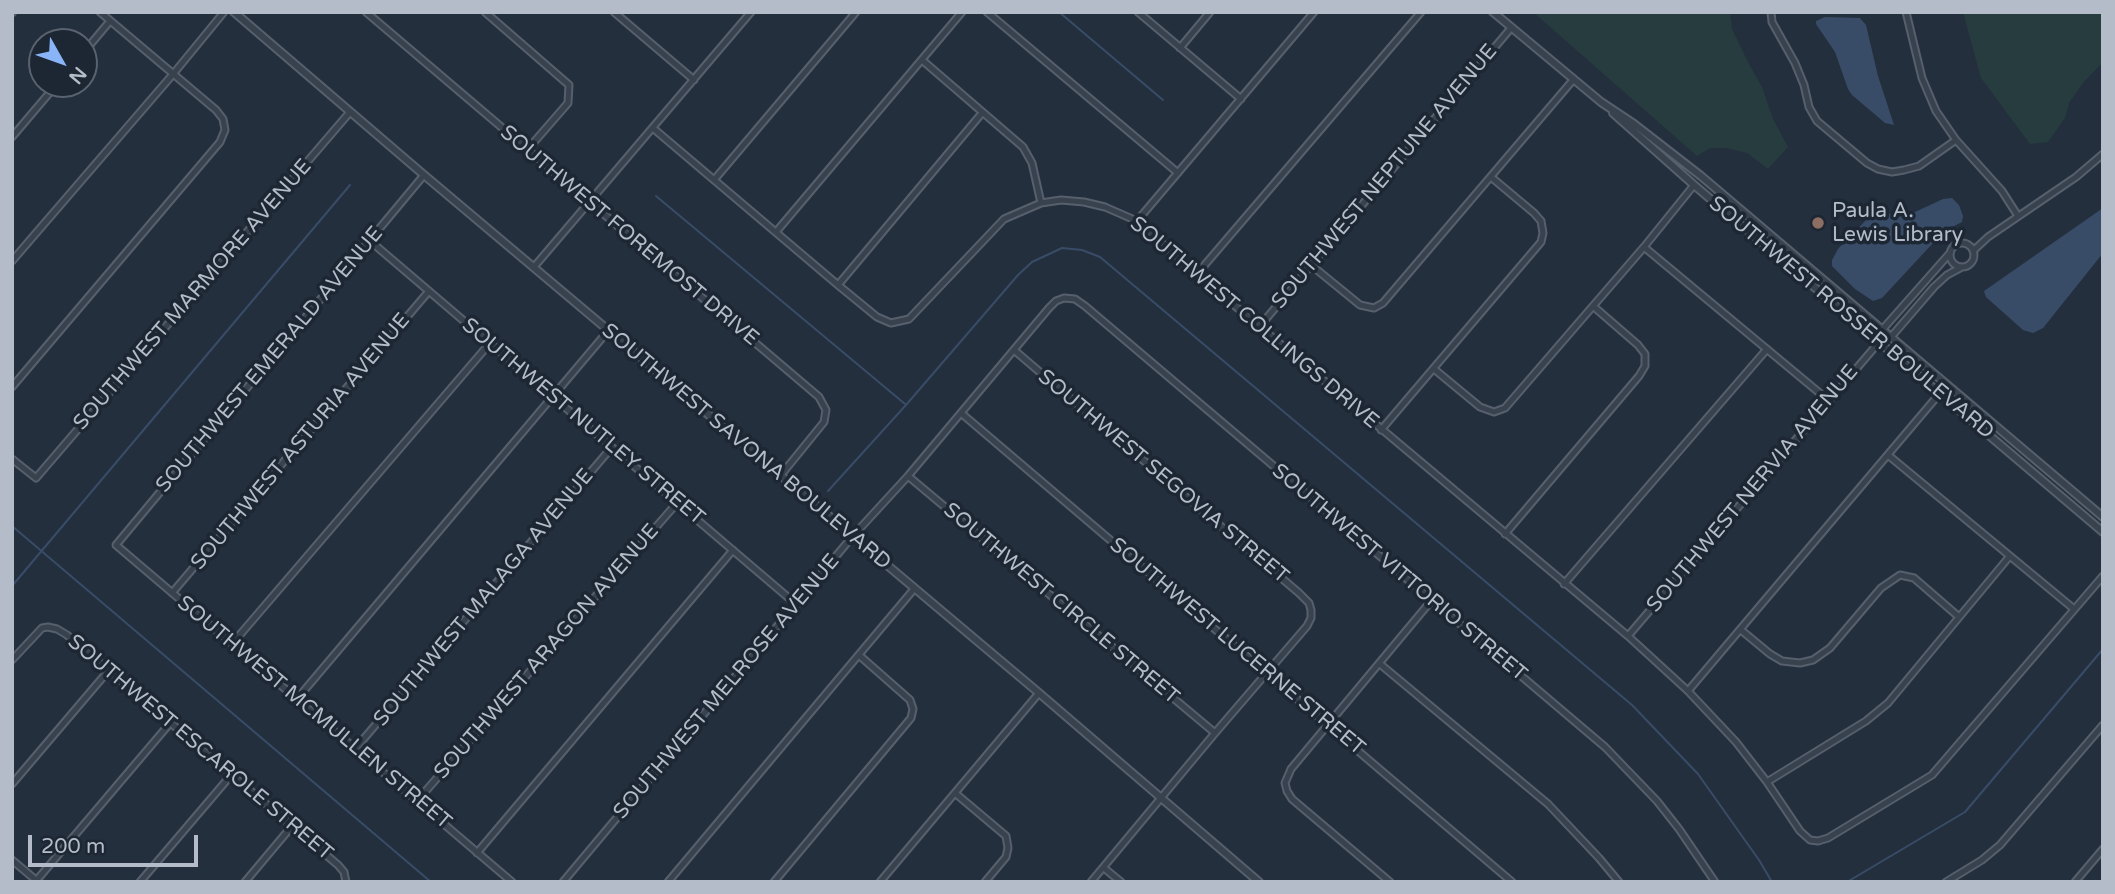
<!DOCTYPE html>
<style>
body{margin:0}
#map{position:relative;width:2115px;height:894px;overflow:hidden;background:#242f3e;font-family:"Varela Round",sans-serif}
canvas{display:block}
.frame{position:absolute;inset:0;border:14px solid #b4bcc9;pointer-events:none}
.north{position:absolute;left:28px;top:28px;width:70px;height:70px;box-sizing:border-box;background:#1d2633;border:2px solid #59626f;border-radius:50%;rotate:130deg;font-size:19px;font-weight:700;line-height:28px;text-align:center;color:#b4bcc9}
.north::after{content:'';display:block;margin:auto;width:24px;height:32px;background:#8ab4f8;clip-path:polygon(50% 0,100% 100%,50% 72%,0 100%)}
.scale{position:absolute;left:28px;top:835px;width:170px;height:32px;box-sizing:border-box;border:4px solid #b4bcc9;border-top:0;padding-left:9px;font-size:21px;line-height:24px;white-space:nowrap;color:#b4bcc9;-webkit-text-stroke:5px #1d2633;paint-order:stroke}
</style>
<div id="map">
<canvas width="2115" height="894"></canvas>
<div class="frame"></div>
<div class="north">N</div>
<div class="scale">200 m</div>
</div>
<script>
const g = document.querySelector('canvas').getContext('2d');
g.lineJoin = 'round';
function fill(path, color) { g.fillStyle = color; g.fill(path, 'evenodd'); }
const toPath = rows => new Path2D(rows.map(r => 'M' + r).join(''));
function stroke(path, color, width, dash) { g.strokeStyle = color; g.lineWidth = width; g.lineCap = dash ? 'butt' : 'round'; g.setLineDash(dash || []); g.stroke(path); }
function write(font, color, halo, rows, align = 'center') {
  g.font = font + ' "Varela Round",sans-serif'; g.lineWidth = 7; g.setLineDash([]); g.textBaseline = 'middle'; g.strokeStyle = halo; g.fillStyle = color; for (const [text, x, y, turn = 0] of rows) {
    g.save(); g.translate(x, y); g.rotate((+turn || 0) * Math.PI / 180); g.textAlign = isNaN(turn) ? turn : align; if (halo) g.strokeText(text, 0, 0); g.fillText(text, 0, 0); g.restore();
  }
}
const green = toPath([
 [1533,12,1730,12,1732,29,1749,64,1762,87,1773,119,1788,147,1768,169,1747,153,1726,148,1710,148,1697,156],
 [1963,12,2103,12,2103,62,2083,83,2069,103,2065,118,2048,142,2030,144,1981,78]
]);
const water = toPath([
 [1825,17,1860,18,1866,25,1878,76,1894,125,1885,123,1852,95,1848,89,1835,52,1816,24,1816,21],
 [1952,198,1959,205,1963,216,1962,222,1940,233,1933,243,1882,298,1873,301,1855,289,1832,266,1832,260,1838,249,1867,219,1875,215,1915,212,1943,199],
 [2103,208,2103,253,2043,328,2033,333,2023,330,1986,297,1984,291]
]);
const stream = toPath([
 [1059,12,1163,100],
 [656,196,905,404],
 [828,491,906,405,1018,275,1032,262,1062,248,1082,250,1100,257,1632,705,1698,774,1759,860,1772,882],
 [12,526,431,882],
 [12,586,350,185],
 [1847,882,1965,812,2103,649]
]);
const minor = toPath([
 [366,12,819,397,826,410,824,422,781,475],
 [485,12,569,85,568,103,528,149],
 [614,12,694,80],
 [987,12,1178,173],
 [1138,12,1241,99],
 [1771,12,1772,22,1795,63,1804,85,1809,107,1817,121,1867,163,1878,169,1892,172,1904,170,1919,166,1956,140],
 [1906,12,1922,78,1936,111,1956,140,2002,191,2018,216],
 [12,13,13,12],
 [1180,48,1210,12],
 [84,52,110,21],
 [922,60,1023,147,1032,163,1041,203],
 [654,129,838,285,877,317,891,323,909,319,1004,219,1041,203,1061,200,1084,202,1105,207,1137,221,1197,274,1628,636,1688,691,1736,742,1767,782,1800,831,1810,840,1818,841,1828,838,1932,775,2103,576],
 [12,137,57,84],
 [424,175,116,545,512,882],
 [714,180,856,12],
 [1137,221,1314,12],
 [776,232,962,12],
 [369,240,797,605],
 '1950 255a12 12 0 1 1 24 0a12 12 0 1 1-24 0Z',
 [1644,247,1828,400],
 [1973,251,1988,237,2076,177,2103,154],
 [12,261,174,73,224,12],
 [1311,265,1360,305,1374,308,1383,303,1573,80],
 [534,267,751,12],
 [1197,274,1421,12],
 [838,285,982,113],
 [1260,326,1511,28],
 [1880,341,1882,330,1950,253],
 [1014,350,1299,593,1309,603,1311,610,1311,618,1307,626,1215,733,1091,882],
 [1434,369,1480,407,1494,412,1505,408,1644,247,1694,185],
 [12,387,220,142,225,130,223,119,216,110,100,12],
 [961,413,1512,882],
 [1381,430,1541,242,1543,233,1541,221,1534,213,1491,177],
 [1888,455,2074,609],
 [12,459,36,478,350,112],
 [908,476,1215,733],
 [1505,534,1639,376,1645,366,1645,354,1638,345,1593,306],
 [1564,584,1767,349],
 [172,593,429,291],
 [1741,630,1770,654,1782,661,1800,663,1813,660,1830,648,1881,588,1900,575,1914,578,1959,617],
 [1628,636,1880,341,1891,337,1934,287,1947,275,1962,267],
 [232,644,490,343],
 [12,660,42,628,48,627,57,629,67,635,338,865,344,872,346,882],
 [1380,664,1548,804,1599,858,1619,882],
 [1688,691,1940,393],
 [297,699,608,331],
 [355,749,612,447],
 [1767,782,1866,721,1888,703,2009,557],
 [12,784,109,670],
 [955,793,1006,836,1008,848,1006,857,985,882],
 [417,801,677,503],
 [477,853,733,550],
 [12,860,37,881],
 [1104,868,1121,882],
 [36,881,171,722],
 [140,882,232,774],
 [245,882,292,826],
 [563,882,852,537,908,476,1049,308,1056,301,1064,298,1075,299,1085,306,1605,747,1657,801,1679,829,1715,882],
 [668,882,914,589],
 [774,882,911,718,913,709,910,700,860,656],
 [880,882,1039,693],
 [1390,882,1292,799,1287,791,1285,783,1291,769,1431,601],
 [1946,882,1982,860,2000,845,2103,725],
 [2075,882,2103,849]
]);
const tertiary = toPath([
 [234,12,424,175,1039,693,1259,882],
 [1493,12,1601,102,1634,124,1701,176,2103,517],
 [1613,113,1694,185,2103,532]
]);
const markers = [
 [1818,223,7,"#8d6e63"]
];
const streetNames = [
 ["SOUTHWEST NEPTUNE AVENUE",1385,177,-50],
 ["SOUTHWEST FOREMOST DRIVE",629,236,40],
 ["SOUTHWEST MARMORE AVENUE",193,295,-49],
 ["SOUTHWEST ROSSER BOULEVARD",1851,318,40],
 ["SOUTHWEST COLLINGS DRIVE",1254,323,40],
 ["SOUTHWEST EMERALD AVENUE",270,360,-50],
 ["SOUTHWEST NUTLEY STREET",583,422,40],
 ["SOUTHWEST ASTURIA AVENUE",301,442,-50],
 ["SOUTHWEST SAVONA BOULEVARD",746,447,40],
 ["SOUTHWEST SEGOVIA STREET",1163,477,40],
 ["SOUTHWEST NERVIA AVENUE",1753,489,-50],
 ["SOUTHWEST VITTORIO STREET",1399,573,40],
 ["SOUTHWEST MALAGA AVENUE",484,598,-50],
 ["SOUTHWEST CIRCLE STREET",1061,604,40],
 ["SOUTHWEST LUCERNE STREET",1237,647,40],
 ["SOUTHWEST ARAGON AVENUE",547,652,-49],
 ["SOUTHWEST MELROSE AVENUE",727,687,-50],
 ["SOUTHWEST MCMULLEN STREET",314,713,40],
 ["SOUTHWEST ESCAROLE STREET",200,748,40]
];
const poiNames = [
 ["Paula A.",1832,211],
 ["Lewis Library",1832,235]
];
fill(green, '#263c3f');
fill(water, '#394c67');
stroke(stream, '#394c67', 2);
stroke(minor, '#565f6c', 9);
stroke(tertiary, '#565f6c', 10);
stroke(minor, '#38414e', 5);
stroke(tertiary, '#38414e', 6);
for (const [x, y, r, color] of markers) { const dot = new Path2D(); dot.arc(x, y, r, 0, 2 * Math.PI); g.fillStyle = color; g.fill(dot); stroke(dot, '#1d2633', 2.5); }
write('21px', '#b4bcc9', '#1d2633', streetNames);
write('21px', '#b4bcc9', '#1d2633', poiNames, 'left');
</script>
